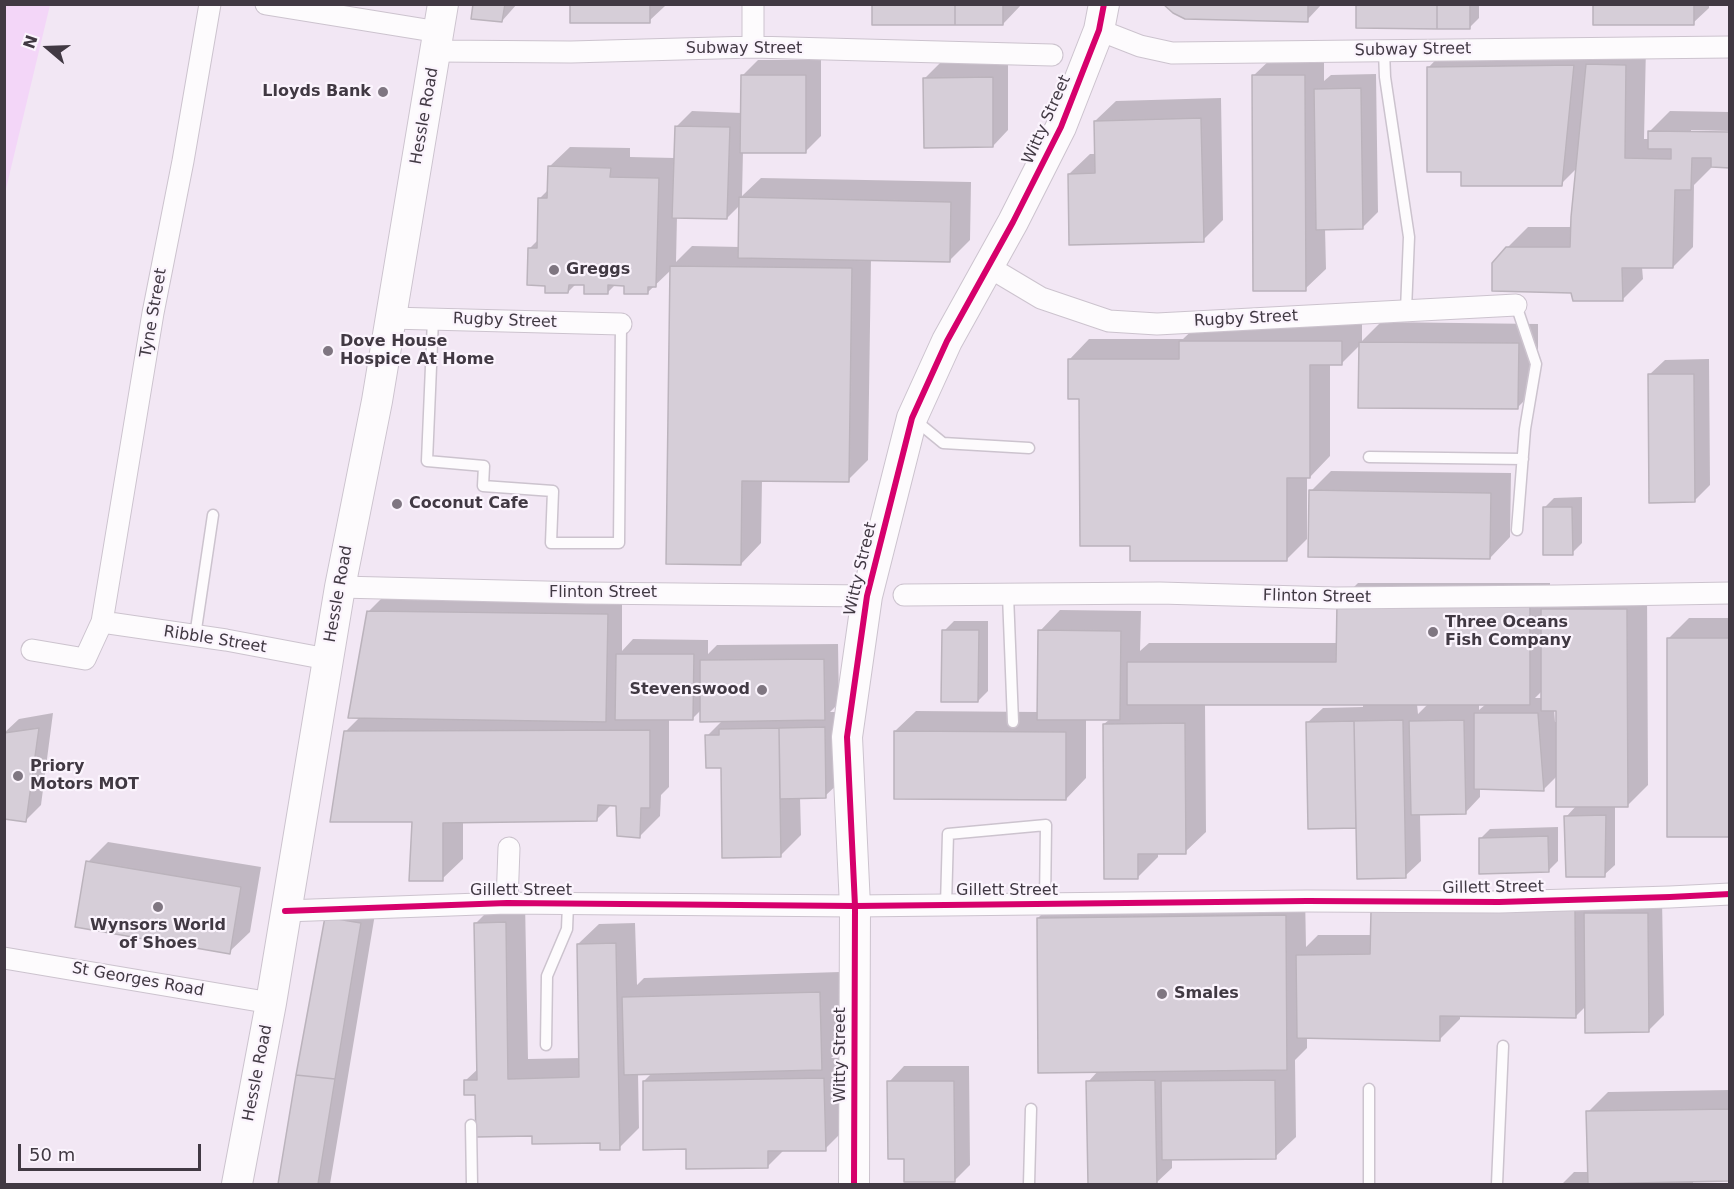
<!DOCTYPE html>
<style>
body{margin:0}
#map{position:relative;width:1734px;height:1189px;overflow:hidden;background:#f2e7f4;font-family:"DejaVu Sans",sans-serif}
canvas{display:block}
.frame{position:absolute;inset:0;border:6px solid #413943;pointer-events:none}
.north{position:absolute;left:18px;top:18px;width:60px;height:60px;-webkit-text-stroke:4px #fbf4fd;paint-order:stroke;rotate:289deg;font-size:16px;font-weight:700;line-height:24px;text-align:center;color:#413943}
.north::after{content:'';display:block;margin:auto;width:21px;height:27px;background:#413943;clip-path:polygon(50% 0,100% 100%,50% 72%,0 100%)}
.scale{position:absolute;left:18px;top:1144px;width:183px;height:27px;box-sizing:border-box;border:3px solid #413943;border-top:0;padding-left:8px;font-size:18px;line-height:21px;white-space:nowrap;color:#413943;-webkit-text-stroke:4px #fbf4fd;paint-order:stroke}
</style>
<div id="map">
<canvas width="1734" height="1189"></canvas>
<div class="frame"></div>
<div class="north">N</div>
<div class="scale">50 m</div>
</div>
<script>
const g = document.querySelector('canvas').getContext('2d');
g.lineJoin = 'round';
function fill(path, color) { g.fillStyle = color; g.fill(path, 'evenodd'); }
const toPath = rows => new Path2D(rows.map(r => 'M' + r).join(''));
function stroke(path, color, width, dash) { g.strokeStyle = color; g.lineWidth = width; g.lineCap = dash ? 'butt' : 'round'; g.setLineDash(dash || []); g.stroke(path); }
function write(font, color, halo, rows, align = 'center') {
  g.font = font + ' "DejaVu Sans",sans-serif'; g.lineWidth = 4.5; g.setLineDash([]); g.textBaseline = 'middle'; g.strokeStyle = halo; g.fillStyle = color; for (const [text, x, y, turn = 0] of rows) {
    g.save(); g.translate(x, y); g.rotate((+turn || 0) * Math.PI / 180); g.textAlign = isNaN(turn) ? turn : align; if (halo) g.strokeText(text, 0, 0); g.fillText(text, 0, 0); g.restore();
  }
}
const green = toPath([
 [5,4,50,5,5,193,4,5]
]);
const shadow = toPath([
 [474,4,517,4,502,21],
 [572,4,665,4,665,6,649,21],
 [874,4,1022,4,1003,24],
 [1165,4,1322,4,1307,20],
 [1357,4,1479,4,1479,18,1469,28],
 [1594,4,1709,4,1709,8,1693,23],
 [1593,45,1592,60,1608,45,1646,46,1644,139,1649,139,1649,132,1670,111,1730,112,1730,131,1691,130,1691,133,1730,134,1711,168,1694,185,1693,247,1673,267,1642,267,1643,279,1622,300,1573,291,1507,248,1528,227,1572,227,1577,168,1561,184,1462,170,1428,68,1448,47],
 [1324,55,1324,81,1331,75,1376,74,1378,212,1362,228,1325,228,1326,269,1305,289,1253,76,1274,56],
 [758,60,821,60,821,136,805,152,743,151,742,196,761,178,971,182,970,240,949,261,871,259,868,460,848,480,762,479,761,543,741,564,671,270,647,293,626,284,616,284,607,293,586,284,576,284,568,292,547,284,530,248,538,240,539,199,549,189,549,167,570,147,630,148,630,157,675,158,676,127,692,111,742,113,742,76],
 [741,204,740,247,692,246,676,262,677,216,727,218],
 [940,63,1008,63,1008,130,993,146,925,78],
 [1221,98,1223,220,1203,240,1069,174,1090,154,1096,154,1095,121,1116,101],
 [1201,322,1362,322,1362,341,1381,322,1538,324,1538,387,1517,408,1361,344,1342,363,1330,363,1330,456,1310,477,1307,477,1307,539,1287,559,1132,544,1069,360,1089,339,1183,339],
 [1709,359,1710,485,1695,500,1649,375,1665,360],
 [1331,471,1511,473,1510,537,1490,558,1311,491],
 [1582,497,1582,543,1572,553,1544,508,1554,498],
 [1358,583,1550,583,1550,603,1647,589,1648,785,1628,805,1615,805,1615,865,1604,875,1566,817,1577,805,1558,775,1543,790,1480,788,1480,797,1465,813,1420,814,1421,861,1405,876,1357,827,1309,828,1307,723,1323,708,1363,707,1363,704,1205,704,1206,832,1185,852,1158,852,1158,857,1138,877,1104,724,1110,719,1086,719,1086,778,1066,799,895,731,916,711,1039,712,1040,631,1060,610,1141,611,1140,651,1149,643,1338,643,1338,603],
 [1543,690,1543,698,1535,698],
 [1417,704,1428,704,1418,714],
 [1479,704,1486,704,1479,710],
 [1554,709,1557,709,1557,722,1555,722],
 [384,596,622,599,622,651,633,639,708,640,708,654,717,645,838,644,839,703,830,712,840,712,841,781,825,796,800,797,801,835,781,855,722,766,707,736,723,720,702,709,692,719,669,719,669,787,661,795,660,816,640,836,618,804,612,804,597,819,463,821,463,859,442,879,413,820,345,732,360,717,368,612],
 [1689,618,1730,618,1730,836,1668,639],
 [954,621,988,621,988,691,978,701,944,631],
 [53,713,41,805,25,821,4,733,19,719],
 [1558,827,1558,861,1548,871,1480,839,1490,829],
 [108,842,261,867,250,932,229,952,88,862],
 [1595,890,1662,898,1664,1015,1648,1031,1586,1006,1575,1017,1460,1014,1460,1019,1440,1039,1307,1037,1307,1048,1295,1060,1296,1137,1275,1157,1172,1158,1172,1168,1156,1183,1089,1184,1088,1082,1098,1071,1038,918,1058,898,1305,895,1306,947,1318,935,1372,935,1393,892],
 [525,902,528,1059,580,1058,578,944,599,924,635,923,637,985,644,978,840,972,842,1048,831,1058,844,1058,845,1129,825,1149,784,1150,768,1166,644,1081,652,1073,638,1073,639,1128,619,1148,602,1141,534,1135,477,1093,466,1080,479,1068,476,923,496,903],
 [376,908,330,1184,279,1184,326,917],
 [904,1066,969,1066,970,1165,954,1181,905,1157,889,1082],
 [1730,1090,1730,1180,1693,1180,1693,1184,1562,1184,1574,1172,1589,1172,1588,1112,1608,1092]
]);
const building = toPath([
 [473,4,505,4,502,22,471,19,473,4],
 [570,4,650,4,650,23,570,23,570,4],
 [872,4,955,4,955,25,872,25,872,4],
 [955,4,1003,4,1003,25,955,25,955,4],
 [1163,4,1308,4,1308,22,1185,19,1173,13,1163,4],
 [1356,4,1437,4,1437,29,1356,28,1356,4],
 [1437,4,1470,4,1470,29,1437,29,1437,4],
 [1593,4,1694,4,1694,25,1593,25,1593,4],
 [1586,64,1626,65,1625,158,1671,159,1671,149,1648,149,1648,131,1730,132,1730,168,1711,167,1711,158,1692,158,1691,190,1675,190,1673,268,1622,268,1623,301,1573,301,1571,293,1492,291,1492,263,1506,247,1570,247,1571,217,1586,64],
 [1574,65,1562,186,1461,186,1461,172,1427,172,1427,67,1574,65],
 [741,75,806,75,806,153,740,153,741,75],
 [1252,75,1305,75,1306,291,1253,291,1252,75],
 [993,77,993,147,924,148,923,78,993,77],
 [1361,88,1363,229,1316,230,1314,89,1361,88],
 [1201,118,1204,242,1069,245,1068,174,1095,173,1094,121,1201,118],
 [675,126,730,127,727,219,672,218,675,126],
 [548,166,611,168,610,177,659,178,656,287,648,287,648,294,624,294,624,286,608,285,608,294,584,294,584,285,569,285,568,293,545,293,545,286,527,285,528,248,537,248,538,198,547,198,548,166],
 [739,197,951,202,950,262,738,258,739,197],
 [670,266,852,268,849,482,742,481,741,565,666,564,670,266],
 [1179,341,1342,341,1342,365,1310,365,1310,478,1287,478,1287,561,1130,561,1130,546,1080,546,1079,399,1068,399,1068,359,1179,359,1179,341],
 [1359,342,1519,343,1518,409,1358,408,1359,342],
 [1648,374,1694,374,1695,502,1649,503,1648,374],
 [1309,490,1491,493,1490,559,1308,557,1309,490],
 [1543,507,1572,507,1573,555,1543,555,1543,507],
 [1337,602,1530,602,1530,705,1127,705,1127,662,1336,662,1337,602],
 [1541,609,1627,609,1628,807,1556,807,1556,711,1541,711,1541,609],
 [367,611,608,614,606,722,348,718,367,611],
 [942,630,979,630,978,702,941,702,942,630],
 [1038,630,1121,631,1120,720,1037,720,1038,630],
 [1667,638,1730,638,1730,837,1667,837,1667,638],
 [616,654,694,654,693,720,615,720,616,654],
 [824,659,825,720,700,722,700,660,824,659],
 [1474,713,1538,713,1544,791,1474,789,1474,713],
 [1403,720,1406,878,1357,879,1354,721,1403,720],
 [1464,720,1466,814,1411,815,1409,721,1464,720],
 [1354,721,1356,828,1308,829,1306,722,1354,721],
 [1185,723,1186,854,1138,854,1138,879,1104,879,1103,724,1185,723],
 [825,727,826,798,780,799,779,728,825,727],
 [39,728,26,822,4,819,4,733,39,728],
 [779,728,781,857,722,858,721,768,706,768,705,735,719,735,719,729,779,728],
 [650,730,650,808,641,808,640,838,617,836,616,806,598,805,597,821,443,823,443,881,409,881,412,822,330,822,344,731,650,730],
 [894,731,1066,732,1066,800,894,799,894,731],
 [1606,815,1605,877,1566,877,1564,816,1606,815],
 [1548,836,1549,872,1479,874,1479,838,1548,836],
 [86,861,241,887,230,954,75,927,86,861],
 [1575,909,1576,1018,1440,1016,1440,1041,1297,1038,1296,955,1370,954,1371,911,1575,909],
 [1584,913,1648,913,1649,1032,1585,1033,1584,913],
 [1286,915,1287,1070,1038,1073,1037,918,1286,915],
 [325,917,361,923,335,1079,296,1075,325,917],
 [506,922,508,1079,579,1077,577,944,616,943,620,1150,600,1150,600,1143,532,1144,532,1136,476,1137,475,1095,464,1095,464,1080,477,1080,474,923,506,922],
 [820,992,822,1070,624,1075,622,997,820,992],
 [296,1075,335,1079,318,1184,278,1184,296,1075],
 [824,1078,826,1151,768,1151,768,1168,686,1169,686,1149,643,1150,643,1081,824,1078],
 [1155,1080,1157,1184,1088,1184,1086,1081,1155,1080],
 [1275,1080,1276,1159,1162,1160,1161,1081,1275,1080],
 [887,1081,954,1081,955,1182,904,1182,904,1159,888,1159,887,1081],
 [1730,1109,1730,1181,1588,1184,1586,1111,1730,1109]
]);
const lane = toPath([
 [1384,51,1385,77,1409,237,1406,310],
 [1516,305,1536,364,1525,429,1517,530],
 [433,319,427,461,484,466,483,486,553,491,551,543,619,543,621,324],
 [915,420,943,443,1029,448],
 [1369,457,1523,459],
 [1008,595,1013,722],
 [195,636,213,515],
 [946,905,948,834,1046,825,1045,904],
 [546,1045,547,976,567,929,568,904],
 [1369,1089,1369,1184],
 [471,1125,472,1184],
 [1029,1184,1031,1109],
 [1497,1184,1503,1046]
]);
const street = toPath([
 [266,4,439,32],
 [1099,30,1140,46,1172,53,1730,47],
 [753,47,753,4],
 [436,51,571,52,753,47,1052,55],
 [989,267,1041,298,1109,321,1157,324,1516,305],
 [390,318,621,324],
 [340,587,586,593,867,596],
 [904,595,1160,593,1335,598,1557,596,1730,593],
 [102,622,226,640,327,659],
 [32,650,85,659,102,622,153,313,183,161,210,4],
 [507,903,509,848],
 [285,911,507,903,855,906,1307,901,1499,902,1670,897,1730,894],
 [4,958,271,1003]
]);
const secondary = toPath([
 [237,1184,271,1003,340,587,377,401,443,4],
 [854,1184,855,906,847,737,867,596,912,418,947,341,1013,222,1061,127,1099,30,1104,4]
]);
const cycleway = toPath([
 [285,911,507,903,855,906,1307,901,1499,902,1670,897,1730,894],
 [854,1184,855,906,847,737,867,596,912,418,947,341,1013,222,1061,127,1099,30,1104,4]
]);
const markers = [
 [383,92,6,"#7f7681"],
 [554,270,6,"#7f7681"],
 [328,351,6,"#7f7681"],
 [397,504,6,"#7f7681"],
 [1433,632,6,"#7f7681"],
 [762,690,6,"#7f7681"],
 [18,776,6,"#7f7681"],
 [158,907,6,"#7f7681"],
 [1162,994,6,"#7f7681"]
];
const streetNames = [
 ["Subway Street",744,49],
 ["Subway Street",1413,50,-1],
 ["Hessle Road",425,116,-80],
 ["Witty Street",1047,120,-66],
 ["Tyne Street",154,313,-80],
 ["Rugby Street",1246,319,-3],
 ["Rugby Street",505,321,2],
 ["Witty Street",861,569,-77],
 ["Flinton Street",603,593],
 ["Hessle Road",339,594,-80],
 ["Flinton Street",1317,597,1],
 ["Ribble Street",215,640,9],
 ["Gillett Street",1493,888,-1],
 ["Gillett Street",521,891],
 ["Gillett Street",1007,891],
 ["St Georges Road",138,980,10],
 ["Witty Street",841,1055,-90],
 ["Hessle Road",258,1073,-79]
];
const poiNames = [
 ["Lloyds Bank",371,92,"right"],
 ["Greggs",566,270],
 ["Dove House",340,342],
 ["Hospice At Home",340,360],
 ["Coconut Cafe",409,504],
 ["Three Oceans",1445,623],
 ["Fish Company",1445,641],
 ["Stevenswood",750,690,"right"],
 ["Priory",30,767],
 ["Motors MOT",30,785],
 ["Wynsors World",158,926,"center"],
 ["of Shoes",158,944,"center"],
 ["Smales",1174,994]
];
fill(green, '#f3d6f8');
fill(shadow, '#0003');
fill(building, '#d6ced8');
stroke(building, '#bbb3bc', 1.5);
stroke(lane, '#ccc3ce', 13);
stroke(street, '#ccc3ce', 23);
stroke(secondary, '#ccc3ce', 32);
stroke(lane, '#fdfbfd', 10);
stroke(street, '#fdfbfd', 21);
stroke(secondary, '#fdfbfd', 30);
stroke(cycleway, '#d6006c', 6);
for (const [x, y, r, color] of markers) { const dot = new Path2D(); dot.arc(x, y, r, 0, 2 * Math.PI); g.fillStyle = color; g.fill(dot); stroke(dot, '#fbf4fd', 2); }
write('16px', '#413943', '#fbf4fd', streetNames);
write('bold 16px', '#413943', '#fbf4fd', poiNames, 'left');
</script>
